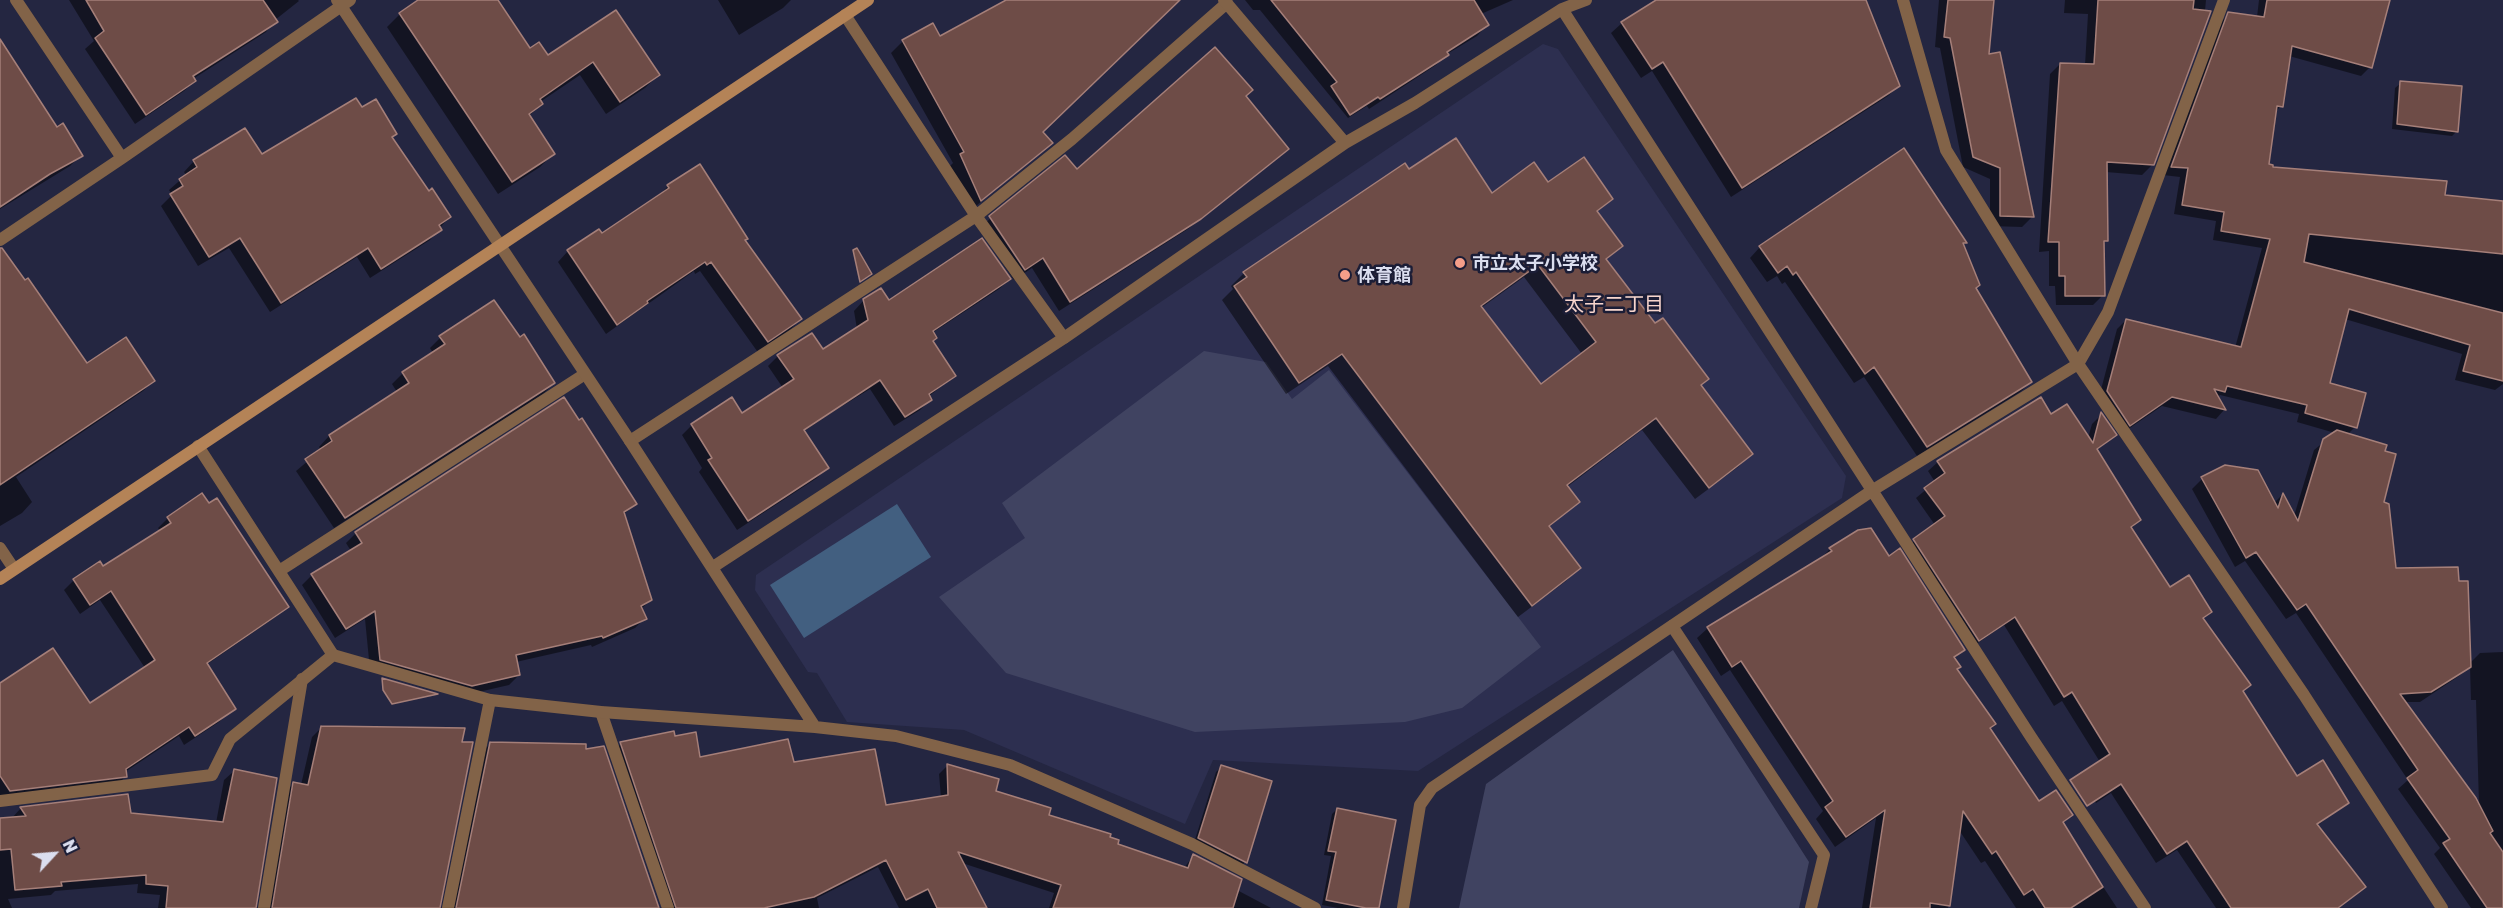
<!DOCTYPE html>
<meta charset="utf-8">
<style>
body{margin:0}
#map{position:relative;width:2503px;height:908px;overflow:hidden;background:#242641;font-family:"Golos Text",sans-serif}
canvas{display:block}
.north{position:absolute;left:24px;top:824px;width:60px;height:60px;-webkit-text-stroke:4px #1b1d36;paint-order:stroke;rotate:64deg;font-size:16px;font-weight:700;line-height:24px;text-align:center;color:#dbdeef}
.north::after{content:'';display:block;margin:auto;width:21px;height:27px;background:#dbdeef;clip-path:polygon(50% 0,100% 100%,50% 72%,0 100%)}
</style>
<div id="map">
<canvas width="2503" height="908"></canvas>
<div class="north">N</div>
</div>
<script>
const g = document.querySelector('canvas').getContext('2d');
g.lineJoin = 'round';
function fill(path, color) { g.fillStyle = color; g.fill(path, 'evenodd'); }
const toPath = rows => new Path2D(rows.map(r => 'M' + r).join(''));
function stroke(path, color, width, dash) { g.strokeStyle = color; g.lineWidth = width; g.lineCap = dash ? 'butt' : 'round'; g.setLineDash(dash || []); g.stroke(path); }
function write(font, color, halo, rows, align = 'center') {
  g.font = font + ' "Golos Text","Noto Sans JP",sans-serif'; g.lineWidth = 5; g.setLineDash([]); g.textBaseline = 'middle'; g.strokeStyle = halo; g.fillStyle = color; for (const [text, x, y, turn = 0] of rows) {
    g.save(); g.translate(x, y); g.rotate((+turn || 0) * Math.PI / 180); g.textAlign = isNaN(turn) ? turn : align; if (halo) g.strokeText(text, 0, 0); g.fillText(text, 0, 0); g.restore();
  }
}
const built = toPath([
 [1543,44,1558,49,1846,476,1842,498,1418,771,1213,760,1185,824,964,730,847,722,817,673,808,672,755,590,756,575]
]);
const green = toPath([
 [1204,351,1266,362,1292,399,1329,370,1541,647,1462,708,1405,722,1195,732,1006,673,939,597,1025,538,1002,503],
 [1673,650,1809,862,1799,908,1459,908,1486,784]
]);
const water = toPath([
 [897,504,931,557,804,638,770,585]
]);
const shadow = toPath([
 [69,0,298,0,299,1,275,20,266,32,193,79,195,81,184,91,135,124,85,49,94,41],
 [421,0,496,0,530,50,547,57,615,12,658,75,645,88,606,114,580,75,540,102,541,104,528,117,553,154,540,167,498,194,387,27,400,14],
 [718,0,791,0,783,8,739,35],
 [1006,0,1178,0,1041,132,1051,143,970,211,950,166,953,163,891,53,902,42,932,25,939,38],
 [1245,0,1513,0,1481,14,1487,25,1477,36,1447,54,1436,65,1369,109,1367,106,1348,118,1260,10,1253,10],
 [1659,0,1865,0,1899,85,1888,96,1731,197,1652,71,1641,78,1611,33,1622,23],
 [1939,0,1992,0,1987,56,2032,217,2022,227,1990,226,1990,179,1963,167,1940,48,1935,47],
 [2065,0,2206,0,2205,11,2152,165,2142,175,2106,172,2107,240,2103,244,2103,295,2093,305,2056,305,2055,286,2049,286,2049,251,2039,252,2050,74,2060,64,2085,65,2088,14,2064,13],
 [2259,0,2389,0,2370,67,2361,76,2289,56,2281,106,2274,113,2267,165,2271,168,2444,196,2503,203,2503,384,2495,390,2455,380,2462,354,2345,319,2328,384,2355,427,2347,435,2382,503,2395,570,2470,663,2480,653,2503,652,2503,908,2471,908,2434,854,2440,848,2398,789,2408,780,2296,613,2286,619,2245,561,2235,567,2192,489,2202,479,2274,503,2282,495,2294,516,2314,450,2335,433,2297,422,2299,414,2220,395,2217,398,2224,410,2216,419,2162,406,2121,434,2098,401,2117,329,2126,320,2235,348,2262,248,2213,240,2216,221,2174,214,2180,177,2163,175,2220,23,2229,14,2257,17],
 [2470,666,2471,700,2476,700,2479,805,2405,702,2420,702,2459,676],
 [0,64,81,155,70,166,0,209],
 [2401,83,2457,131,2452,136,2392,129,2395,88],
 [1245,96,1287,149,1188,229,1059,311,1032,268,1014,280,979,228,1064,158,1077,171],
 [361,109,391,138,428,193,449,217,430,240,370,278,357,257,270,312,229,248,198,266,161,206,172,195,169,190,186,175,184,172,194,161,262,156],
 [1903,150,1965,243,1962,246,1975,288,2031,382,2020,392,1917,456,1864,377,1854,383,1785,282,1782,284,1777,276,1767,282,1750,258,1760,247],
 [1409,171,1492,195,1548,184,1611,199,1596,213,1621,246,1605,261,1654,326,1707,379,1700,386,1751,454,1738,467,1695,499,1642,430,1567,487,1578,502,1548,528,1579,568,1566,581,1518,617,1328,366,1286,394,1222,300,1233,289,1231,286,1244,273],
 [1524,277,1582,354,1541,386,1481,308],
 [668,186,744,240,800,319,790,330,757,351,700,271,695,274,694,271,606,334,558,262,568,251,601,235,658,197],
 [0,249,86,365,153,381,143,391,16,477,32,502,22,513,0,526],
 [1010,279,999,289,932,333,931,342,954,376,928,397,930,400,920,410,894,426,870,389,831,413,803,432,827,467,817,478,737,530,699,472,702,468,682,435,692,425,742,415,783,388,768,366,778,356,823,351,857,329,854,311,864,300,888,302],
 [440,338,554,383,543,394,334,528,296,471,321,450,319,447,329,436,397,392,392,384,403,373,433,353,430,348],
 [564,399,635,504,623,515,651,600,641,609,645,618,635,628,592,647,591,645,516,662,519,675,509,685,461,696,370,670,365,619,335,638,302,585,312,575,351,551,346,543,356,533],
 [2040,399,2051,416,2088,438,2092,424,2101,415,2115,435,2097,450,2139,520,2131,529,2169,589,2210,611,2202,619,2249,685,2242,692,2297,778,2347,802,2317,826,2364,886,2339,908,2216,908,2177,850,2156,863,2111,793,2096,803,2078,780,2100,762,2062,701,2054,706,2004,625,1969,649,1904,549,1935,525,1916,498,1935,482,1928,471,1938,462],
 [168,518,287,606,277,616,206,665,229,712,219,722,184,745,179,736,125,772,125,777,115,787,0,801,0,686,89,705,145,668,100,600,80,614,64,590,74,580,103,568,161,532,158,528],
 [1830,549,1888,558,1963,650,1954,659,1956,670,1994,724,1989,729,2038,803,2070,816,2062,824,2117,908,2016,908,1985,861,1981,863,1959,830,1948,908,1862,908,1876,818,1835,847,1816,819,1823,811,1730,670,1721,676,1697,638,1708,628,1820,559],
 [322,727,439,908,265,908,284,793,294,783,301,785,312,737],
 [674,738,699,759,792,764,885,807,941,798,939,774,947,766,997,780,994,792,1047,816,1108,838,1116,845,1184,868,1193,856,1237,890,1271,908,1049,908,1054,893,962,863,986,908,899,908,878,867,817,898,819,908,667,908,613,751,621,744],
 [490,744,658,908,451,908,482,752],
 [1221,767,1270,782,1245,862,1240,867,1194,843,1216,772],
 [234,771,255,908,158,908,160,895,137,893,138,884,55,891,51,895,8,899,12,908,0,908,0,820,11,819,21,808,216,823,224,780],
 [1337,809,1377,908,1338,908,1322,905,1331,856,1324,855,1332,814]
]);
const building = toPath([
 [86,0,263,0,278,22,193,76,196,81,146,115,95,38,104,31,86,0],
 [418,0,498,0,530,48,539,42,548,55,616,10,660,75,620,102,593,62,540,99,543,104,529,114,555,154,512,182,399,13,418,0],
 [1006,0,1180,0,1043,132,1053,143,981,201,960,154,964,152,902,40,933,23,940,36,1006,0],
 [1271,0,1474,0,1489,25,1447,52,1449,55,1380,99,1378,97,1350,115,1331,86,1337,82,1271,0],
 [1656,0,1866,0,1900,86,1742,188,1663,62,1652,69,1621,22,1656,0],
 [1948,0,1994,0,1989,54,2000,52,2034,217,2000,216,2000,168,1973,157,1950,38,1944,37,1948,0],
 [2098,0,2194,0,2193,9,2211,11,2154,165,2107,162,2108,241,2104,241,2105,296,2065,296,2065,276,2059,276,2059,242,2048,242,2060,63,2094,64,2098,0],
 [2267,0,2390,0,2372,68,2292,46,2283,107,2277,106,2269,164,2273,165,2273,167,2447,181,2445,195,2503,201,2503,254,2309,234,2304,262,2503,313,2503,381,2463,371,2470,345,2349,309,2330,383,2366,393,2357,428,2305,413,2307,405,2227,386,2225,392,2214,389,2226,410,2172,397,2130,426,2107,391,2126,319,2241,347,2270,239,2221,231,2224,212,2182,205,2188,168,2171,167,2228,12,2264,17,2267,0],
 [0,39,57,127,63,123,83,156,50,174,0,207,0,39],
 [1215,47,1253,90,1246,96,1289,149,1201,219,1070,302,1043,258,1025,270,989,216,1065,155,1077,169,1215,47],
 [2400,81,2462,86,2458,132,2397,124,2400,81],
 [356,98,362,107,376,99,397,134,392,137,429,191,432,188,451,217,439,225,442,230,381,269,368,248,281,303,240,238,209,257,170,194,183,186,179,179,197,167,193,160,245,128,262,154,356,98],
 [1456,138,1492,193,1534,162,1548,182,1584,157,1613,199,1597,211,1623,246,1606,259,1655,323,1663,318,1709,379,1701,385,1753,454,1709,488,1656,418,1567,485,1580,502,1549,526,1581,568,1532,606,1342,354,1299,383,1234,286,1247,277,1243,272,1405,163,1409,169,1456,138],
 [1538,265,1596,342,1541,384,1481,306,1538,265],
 [1904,148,1967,243,1963,243,1980,285,1976,288,2032,382,1927,447,1874,367,1865,374,1796,272,1793,275,1787,266,1778,273,1759,246,1904,148],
 [700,164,748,239,745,240,802,319,768,342,711,262,707,265,705,262,647,301,648,303,617,325,567,250,599,229,602,233,669,188,667,185,700,164],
 [982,238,1011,279,933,331,937,338,933,341,956,376,929,394,932,400,905,417,880,380,804,430,829,468,748,521,708,460,712,458,691,424,732,397,742,413,794,379,777,355,812,333,823,349,868,320,863,299,881,288,889,300,982,238],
 [0,248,2,248,25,280,28,278,87,363,126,337,155,381,0,485,0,248],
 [857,248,872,274,860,282,853,250,857,248],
 [494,300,520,337,524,334,555,383,345,518,305,459,332,441,329,435,409,383,402,372,445,344,439,336,494,300],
 [564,397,579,420,582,418,637,504,624,512,652,600,641,606,647,619,603,638,602,636,516,655,520,675,472,686,380,660,375,611,346,629,311,574,362,543,355,532,564,397],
 [2041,397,2051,414,2067,404,2093,443,2101,412,2117,435,2097,449,2141,520,2131,527,2170,587,2189,575,2212,612,2203,618,2251,685,2243,691,2297,776,2323,760,2349,803,2317,824,2366,887,2338,908,2231,908,2187,841,2167,854,2121,784,2087,806,2070,780,2110,754,2072,692,2064,697,2015,617,1979,641,1913,539,1945,516,1924,488,1945,473,1937,461,2041,397],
 [2337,430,2387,445,2385,451,2396,454,2384,502,2389,504,2396,568,2458,567,2459,581,2468,581,2471,667,2431,692,2400,694,2476,798,2493,831,2490,833,2503,852,2503,908,2487,908,2443,843,2450,839,2407,778,2418,770,2306,604,2297,610,2256,552,2246,558,2201,477,2225,465,2258,470,2278,508,2283,493,2298,521,2323,439,2337,430],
 [202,493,209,503,217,498,289,607,207,663,236,709,195,736,189,727,126,769,127,777,10,791,0,776,0,683,53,648,90,703,155,660,111,591,90,605,73,579,100,561,103,566,171,523,167,517,202,493],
 [1871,528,1889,556,1900,548,1965,650,1954,657,1961,667,1957,669,1996,724,1990,728,2039,801,2056,790,2073,815,2063,822,2103,887,2071,908,2045,908,2033,889,2024,895,1996,851,1992,854,1963,811,1950,906,1930,903,1930,908,1870,908,1885,810,1846,837,1825,807,1833,801,1741,661,1732,667,1707,627,1832,551,1829,548,1858,530,1871,528],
 [382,678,438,694,392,704,383,690,382,678],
 [321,726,465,728,462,742,473,742,440,908,272,908,293,782,308,785,321,726],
 [674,731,675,736,696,732,700,757,788,739,794,762,875,749,886,805,948,795,947,764,999,779,996,791,1051,808,1049,815,1111,834,1110,837,1119,840,1118,844,1188,868,1193,854,1242,879,1233,908,1053,908,1061,885,958,852,987,908,937,908,928,889,906,900,886,860,814,897,764,908,676,908,620,742,674,731],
 [490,742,586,744,586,749,604,746,659,908,456,908,490,742],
 [1221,765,1272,781,1247,863,1198,838,1221,765],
 [234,769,277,778,256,908,166,908,168,886,146,884,146,875,61,882,62,886,15,890,11,849,0,850,0,818,26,816,20,807,128,794,131,813,223,822,234,769],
 [1337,808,1396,820,1379,908,1366,908,1326,900,1336,852,1328,851,1337,808]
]);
const lane = toPath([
 [845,15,976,216,1064,338],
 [2078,364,2108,312,2224,0],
 [630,441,976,216,1072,139,1227,3],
 [198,446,333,655],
 [279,571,585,374],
 [1672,626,1824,855,1811,908],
 [601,712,668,908],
 [264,908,302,679],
 [448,908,490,700]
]);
const street = toPath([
 [16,0,122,158],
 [337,0,630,441,815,727],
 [1224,0,1345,143],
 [1903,0,1946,150,2078,364,2304,695,2442,908],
 [1562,9,2031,737,2145,908],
 [0,240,122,158,350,0],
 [0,548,14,569],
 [713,567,1064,338,1345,143,1415,103,1562,9,1586,0],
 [0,801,212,775,230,739,333,655,490,700,601,712,815,727,896,736,1010,765,1192,844,1315,908],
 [1403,908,1420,805,1432,788,1873,490,2078,364]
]);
const secondary = toPath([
 [0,579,868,0]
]);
const markers = [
 [1460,263,6,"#f49e89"],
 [1345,275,6,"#f49e89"]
];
const poiNames = [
 ["市立太子小学校",1472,263],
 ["体育館",1357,275]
];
const neighbourhoodNames = [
 ["太子二丁目",1614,305]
];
fill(built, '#2d2f50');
fill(green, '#404361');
fill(water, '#425f80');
fill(shadow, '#0007');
fill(building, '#6e4c47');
stroke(building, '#a57f79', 1.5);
stroke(lane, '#826348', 12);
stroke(street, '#826348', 12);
stroke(secondary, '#b48357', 12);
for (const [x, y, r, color] of markers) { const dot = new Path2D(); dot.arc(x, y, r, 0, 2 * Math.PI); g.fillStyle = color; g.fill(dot); stroke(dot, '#1b1d36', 2); }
write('bold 18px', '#dbdeef', '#1b1d36', poiNames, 'left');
write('20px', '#f7d5cd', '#1b1d36', neighbourhoodNames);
</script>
